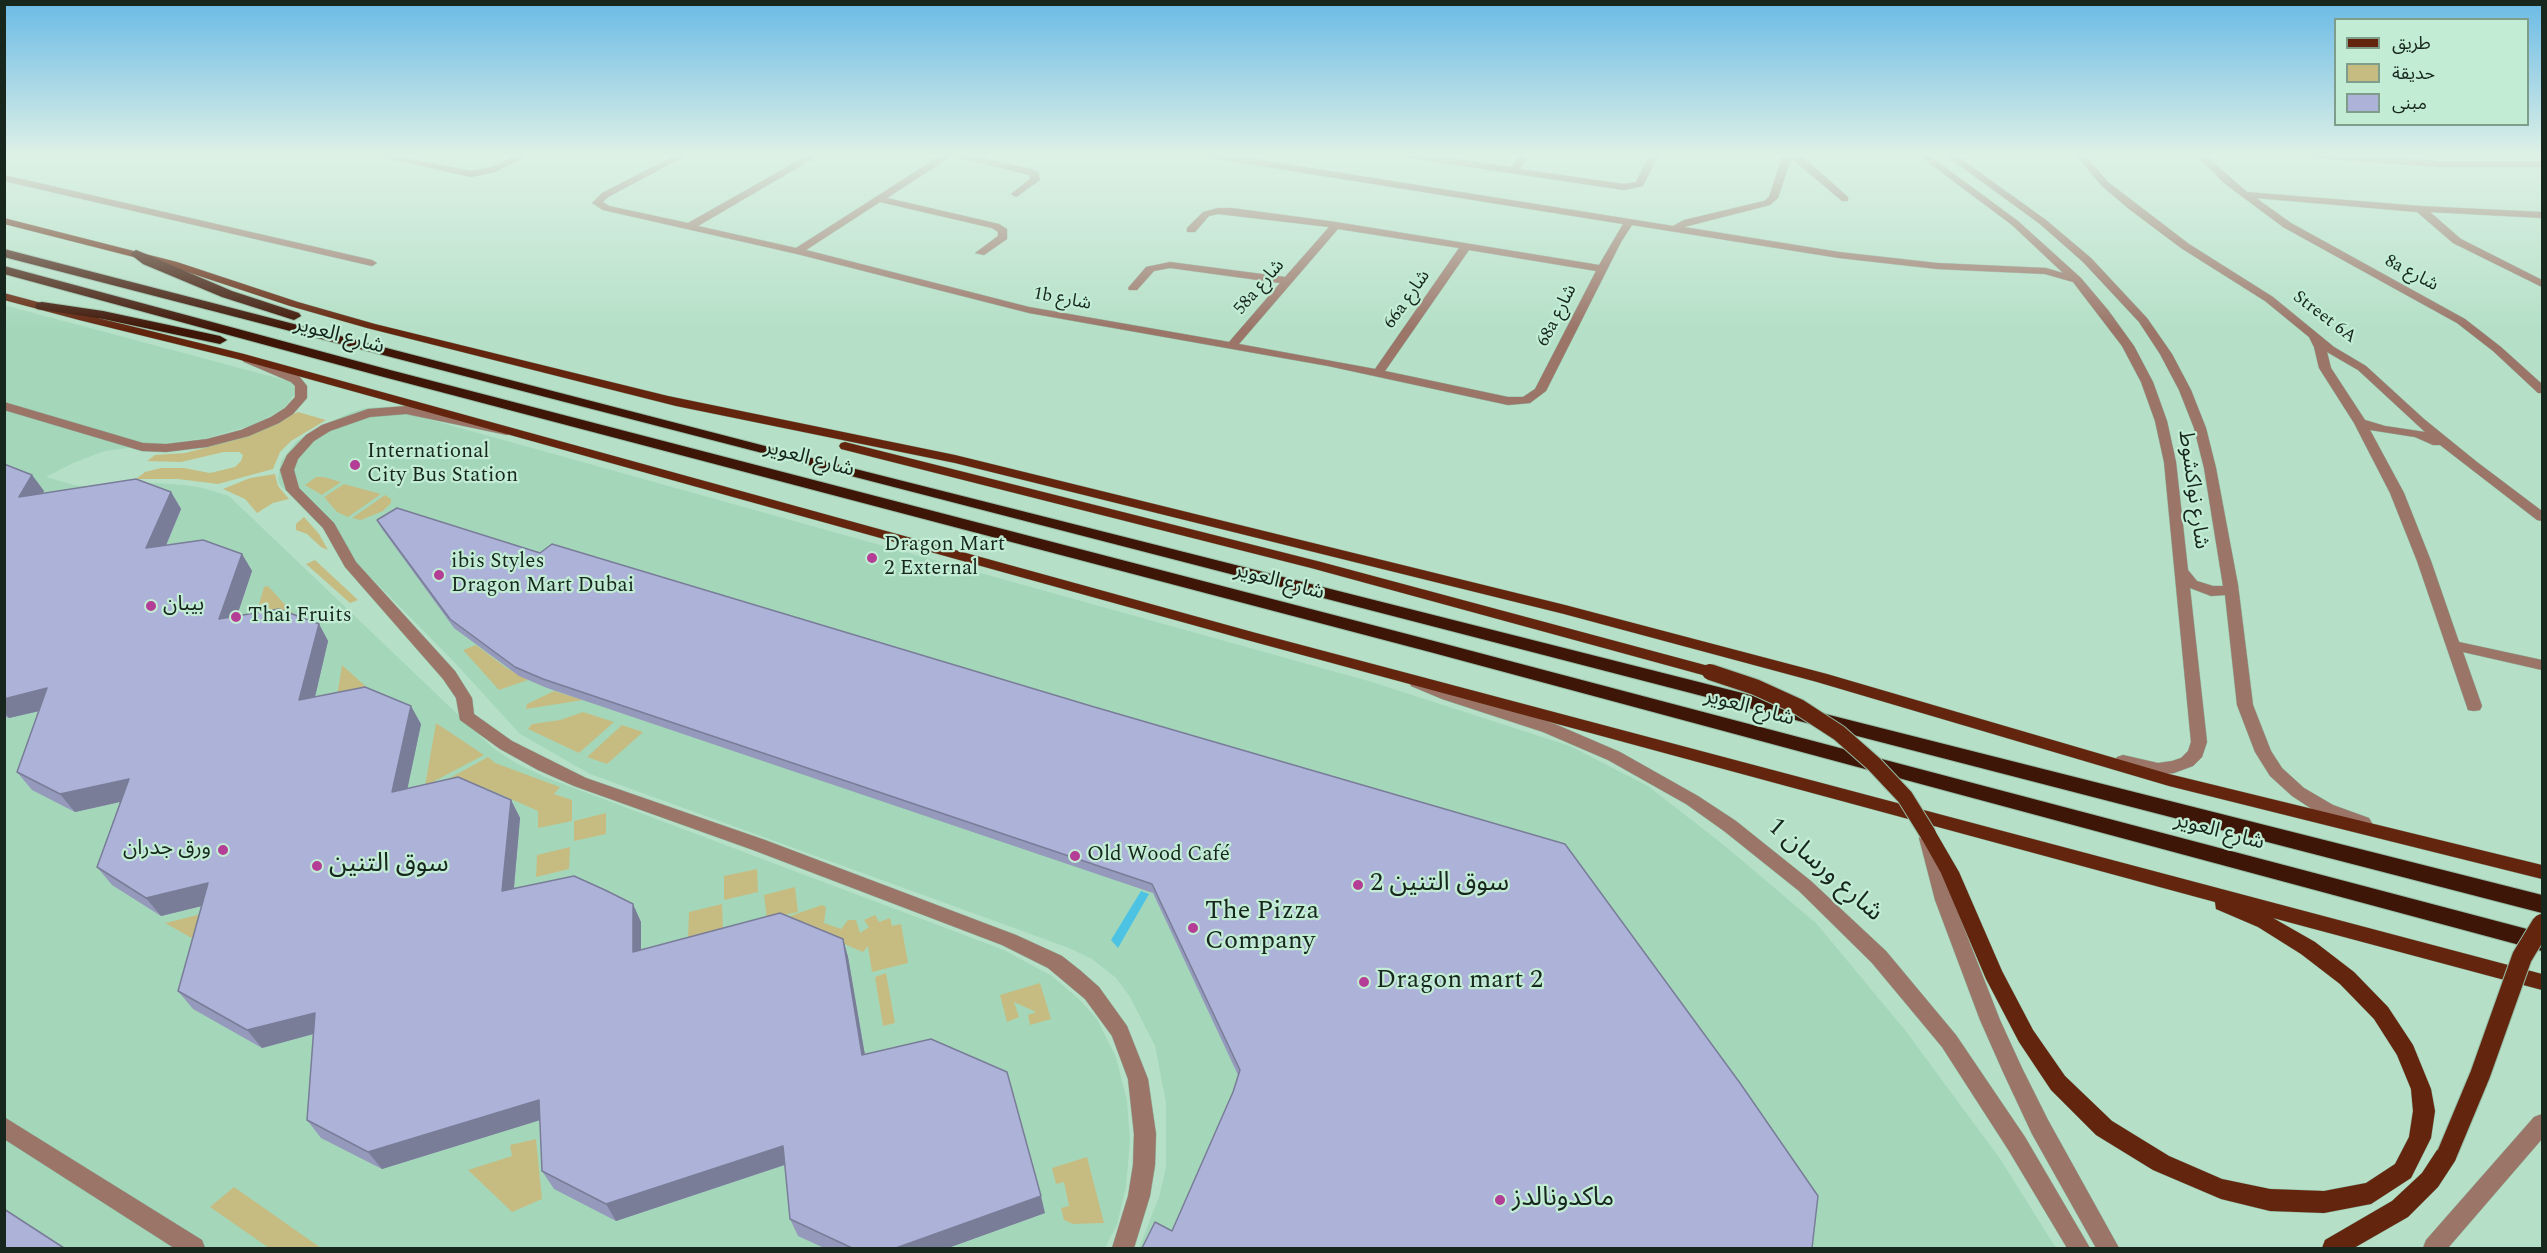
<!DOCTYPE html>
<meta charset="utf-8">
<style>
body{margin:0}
#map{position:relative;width:2547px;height:1253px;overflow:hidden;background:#b5e0c7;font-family:Spectral,"Noto Sans Arabic",serif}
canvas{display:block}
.frame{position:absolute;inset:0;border:6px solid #17271e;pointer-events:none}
.legend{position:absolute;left:2334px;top:18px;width:195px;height:108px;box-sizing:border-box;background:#c2edd4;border:2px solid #7e9e8b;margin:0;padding:8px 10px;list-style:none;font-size:18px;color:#17271e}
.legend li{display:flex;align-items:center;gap:12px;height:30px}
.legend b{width:30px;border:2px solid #7e9e8b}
</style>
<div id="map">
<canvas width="2547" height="1253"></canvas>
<div class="frame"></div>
<ul class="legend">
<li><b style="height:8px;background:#63250d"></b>طريق</li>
<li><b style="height:16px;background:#c6bc82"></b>حديقة</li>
<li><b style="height:16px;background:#adb2d9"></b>مبنى</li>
</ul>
</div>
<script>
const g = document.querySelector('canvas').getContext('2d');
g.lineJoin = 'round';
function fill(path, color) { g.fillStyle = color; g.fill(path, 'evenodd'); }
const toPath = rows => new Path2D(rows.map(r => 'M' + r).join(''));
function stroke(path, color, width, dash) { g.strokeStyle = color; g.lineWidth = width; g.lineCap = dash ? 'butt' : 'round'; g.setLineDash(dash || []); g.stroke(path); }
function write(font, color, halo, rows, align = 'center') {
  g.font = font + ' Spectral,"Noto Sans Arabic",serif'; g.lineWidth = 4.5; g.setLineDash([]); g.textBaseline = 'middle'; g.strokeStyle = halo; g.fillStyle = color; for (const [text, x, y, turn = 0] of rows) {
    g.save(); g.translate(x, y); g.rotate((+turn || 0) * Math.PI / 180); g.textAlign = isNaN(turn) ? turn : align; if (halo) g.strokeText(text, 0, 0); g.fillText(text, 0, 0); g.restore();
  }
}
const built = toPath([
 [4,305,292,382,296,392,286,406,278,412,250,426,207,438,105,451,73,463,46,477,74,485,93,487,156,483,185,485,203,488,229,496,493,748,516,763,545,777,1004,950,1052,976,1080,1000,1097,1019,1116,1057,1127,1101,1130,1140,1126,1187,1117,1225,1105,1248,5,1248],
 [385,407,1372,682,1570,746,1648,786,1725,846,1816,923,1905,1030,2001,1160,2056,1248,1139,1248,1159,1197,1166,1167,1166,1103,1155,1046,1130,997,1116,978,1092,959,1069,948,590,774,520,734,456,664,280,485,278,479,281,461,296,442,307,434,325,424,352,412,366,408]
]);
const green = toPath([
 [298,412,326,420,291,441,280,452,273,469,218,484,178,479,136,479,145,472,161,468,184,468,210,473,235,467,241,461,243,455,239,452,224,452,181,462,147,461,155,455,185,453,235,440],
 [275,474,278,486,289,499,273,503,257,513,245,499,223,489,250,478],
 [316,477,324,477,341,482,322,495,305,485],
 [344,484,381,494,348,517,337,512,324,497],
 [385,495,391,499,391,503,383,511,361,520,352,518],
 [304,517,319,534,328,550,321,547,307,534,296,530,296,524],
 [315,560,358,600,350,603,306,564],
 [268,586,299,620,252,629,264,587],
 [476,645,505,667,528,680,499,690,463,650],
 [342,665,373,693,336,702],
 [554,691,583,700,526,709,527,704],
 [583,712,614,722,579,753,528,729,532,724,560,720],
 [436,723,484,755,425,786],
 [622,725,643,732,607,764,587,757],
 [488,757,495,763,560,787,554,794,572,800,572,821,538,828,538,811,486,788,428,790],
 [606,813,606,834,574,841,574,821],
 [570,847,569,869,536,877,537,855],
 [757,869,758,892,724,900,724,876],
 [795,887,798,912,767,919,764,895],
 [722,904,723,930,688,938,689,912],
 [822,905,826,907,824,923,841,929,848,920,856,920,860,933,869,927,864,920,875,915,879,922,890,918,892,926,901,924,908,963,872,972,868,946,863,952,788,920,790,916],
 [214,911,206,946,165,923],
 [886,973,895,1023,883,1026,875,977],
 [1040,983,1051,1019,1030,1025,1028,1015,1036,1012,1014,1002,1019,1017,1007,1022,1000,995],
 [536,1139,542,1199,512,1212,468,1170,512,1156,510,1145],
 [1087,1157,1104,1223,1073,1224,1064,1220,1061,1208,1069,1206,1064,1182,1056,1184,1052,1168],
 [234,1187,321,1248,269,1248,210,1207]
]);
const water = toPath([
 [1141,891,1149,894,1118,948,1111,940]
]);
const minor = toPath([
 [369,154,387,154,471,171,489,168,519,154,531,154,495,172,471,177,369,154],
 [678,154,689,154,608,197,603,202,609,206,688,223,810,154,821,154,698,226,796,248,943,154,966,154,1031,169,1038,172,1040,180,1016,197,1011,194,1030,179,1030,175,952,156,887,198,999,224,1007,229,1007,239,984,255,975,253,998,236,998,232,992,228,880,202,806,250,1029,307,1229,342,1280,283,1170,268,1154,271,1137,290,1129,290,1128,288,1146,267,1170,262,1285,277,1329,227,1218,214,1209,216,1195,232,1187,232,1187,228,1203,212,1218,208,1232,208,1336,222,1599,265,1623,224,1205,157,1201,154,1223,154,1673,226,1684,220,1764,201,1769,197,1783,154,1797,154,1803,157,1848,197,1848,201,1842,201,1791,158,1778,198,1770,205,1684,227,1839,252,1937,263,2046,268,2063,273,2012,225,1917,154,1927,154,2018,221,2081,278,2108,310,2134,346,2153,382,2167,421,2176,462,2188,570,2197,581,2213,586,2223,586,2204,468,2194,428,2179,390,2160,354,2139,322,2083,262,2040,224,1944,154,1954,154,2046,220,2091,258,2147,318,2172,354,2191,390,2206,428,2216,468,2238,585,2253,705,2271,751,2282,768,2304,788,2333,805,2369,818,2372,823,2369,828,2363,830,2321,815,2292,796,2270,776,2255,752,2237,705,2225,595,2211,596,2190,588,2207,742,2202,757,2193,766,2174,773,2158,775,2117,765,2115,761,2117,757,2123,755,2158,763,2172,761,2181,758,2188,751,2191,742,2164,462,2155,421,2141,382,2122,346,2073,282,2045,274,1937,269,1839,258,1632,225,1621,242,1546,391,1530,403,1508,405,1328,366,1029,313,797,254,603,210,592,203,602,193,678,154],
 [1338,229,1459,248,1375,369,1239,344,1338,229],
 [1469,250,1596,271,1535,389,1523,397,1508,397,1385,371,1469,250],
 [1399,154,1422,154,1512,167,1520,154,1529,154,1520,169,1624,184,1636,182,1650,154,1659,154,1643,186,1624,190,1403,157,1399,154],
 [2075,154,2084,154,2108,182,2189,244,2273,297,2334,347,2366,366,2424,419,2477,462,2542,511,2542,521,2537,520,2440,445,2433,445,2415,437,2370,430,2404,493,2431,561,2459,642,2542,660,2542,670,2463,652,2482,706,2480,710,2474,711,2468,710,2417,561,2390,493,2354,423,2319,368,2314,347,2309,337,2265,301,2181,248,2129,209,2102,186,2075,154],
 [2327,352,2358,370,2425,432,2385,426,2365,420,2331,368,2327,352],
 [2195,154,2204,154,2247,192,2420,206,2542,212,2542,218,2430,212,2461,239,2542,280,2542,287,2453,243,2417,212,2256,198,2291,223,2465,319,2501,347,2542,384,2542,393,2538,393,2493,351,2457,323,2283,227,2224,183,2195,154],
 [2297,154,2340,154,2437,161,2542,161,2542,167,2437,167,2301,157,2297,154],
 [4,175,372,260,377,263,372,266,4,181,4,175],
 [248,357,299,376,307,386,307,398,293,414,279,423,249,436,207,447,166,452,142,451,4,410,4,402,143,443,166,444,207,439,241,430,271,417,285,408,295,397,295,386,291,382,244,362,242,360,248,357],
 [406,406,507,427,513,431,507,435,406,414,370,417,330,431,314,441,298,459,294,470,299,488,334,523,356,562,455,671,472,698,474,714,512,741,586,778,765,840,1016,935,1062,956,1081,971,1099,987,1127,1026,1148,1079,1156,1134,1155,1165,1150,1196,1134,1248,1112,1248,1128,1196,1133,1165,1134,1134,1128,1079,1112,1036,1085,999,1048,968,1002,945,753,850,574,786,538,770,500,749,460,720,456,698,443,679,345,567,323,528,286,490,280,470,287,455,306,435,322,425,368,409,406,406],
 [1417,677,1454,691,1555,724,1620,752,1698,796,1736,821,1811,881,1886,951,1956,1035,2025,1137,2090,1248,2067,1248,2009,1151,1942,1047,1872,963,1799,891,1724,831,1686,804,1608,760,1543,732,1442,699,1411,686,1409,682,1411,678,1417,677],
 [1928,831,1934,833,1937,838,1953,900,2000,1020,2022,1068,2048,1120,2119,1248,2096,1248,2032,1134,2003,1072,1980,1020,1935,900,1919,838,1922,833,1928,831],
 [2542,1114,2542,1139,2448,1248,2423,1248,2426,1240,2534,1117,2542,1114],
 [4,1117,202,1240,205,1248,174,1248,4,1139,4,1117]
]);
const major = toPath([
 [4,218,177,262,298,302,375,324,668,396,955,455,1565,605,1827,674,2169,774,2542,865,2542,879,2169,786,1817,682,1564,614,955,463,676,406,367,328,290,306,169,266,4,224,4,218],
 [4,293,86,315,244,354,1256,633,2542,974,2542,990,2273,918,2315,942,2354,972,2388,1007,2413,1045,2431,1089,2435,1111,2431,1138,2411,1178,2371,1204,2324,1213,2270,1211,2221,1199,2153,1170,2096,1135,2051,1090,2019,1042,1986,979,1941,873,1919,834,1922,829,1928,827,1934,829,1959,872,2002,971,2033,1030,2065,1076,2112,1121,2169,1156,2222,1179,2270,1189,2324,1191,2366,1183,2395,1164,2409,1137,2413,1111,2411,1089,2397,1055,2374,1019,2340,984,2301,954,2258,927,2216,909,2215,902,1247,640,237,359,79,320,4,300,4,293],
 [845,442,1321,562,1716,668,1718,672,1710,677,1311,568,841,449,839,446,841,443,845,442],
 [2447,1144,2455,1147,2458,1154,2455,1161,2438,1187,2408,1217,2354,1248,2322,1248,2325,1240,2392,1201,2422,1173,2439,1147,2447,1144]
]);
const highway = toPath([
 [4,249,792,453,2542,895,2542,913,4,257,4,249],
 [136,250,232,291,299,313,301,316,294,320,222,297,143,264,130,254,136,250],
 [4,266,390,370,1430,640,2542,933,2542,951,1430,652,380,376,4,274,4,266],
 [42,302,103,311,220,336,227,340,220,344,103,319,37,309,35,306,37,303,42,302]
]);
const majorBridgeFar1 = toPath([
 [1710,672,1755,687,1799,707,1839,733,1874,764,1905,797,1928,834]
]);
const majorBridge = toPath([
 [2447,1154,2480,1075,2522,957,2542,924]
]);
const wall = toPath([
 [4,464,32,475,44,491,42,493,171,492,181,509,166,546,242,554,252,571,237,616,319,624,328,641,315,697,421,724,407,789,511,800,520,818,514,888,641,922,641,949,843,939,848,957,865,1055,1045,1213,948,1248,824,1248,798,1236,790,1219,785,1165,616,1221,554,1189,542,1171,540,1120,382,1169,321,1138,307,1120,313,1034,262,1048,193,1009,178,991,202,906,161,916,112,885,97,867,120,802,75,812,32,790,17,772,39,711,9,718,4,716],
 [377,520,540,553,1091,706,1565,844,1172,1231,1233,1092,1238,1075,1153,893,547,688,519,676,454,628,382,529]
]);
const shadedWall = toPath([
 [32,475,44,491,30,513,19,497],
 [171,492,181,509,157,566,146,548],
 [242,554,252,571,230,636,219,619],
 [319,624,328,641,310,718,299,700],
 [47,688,61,706,9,718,4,712,4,699],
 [411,706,421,724,403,810,392,792],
 [129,779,142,797,75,812,60,794],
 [511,800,520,818,512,909,502,891],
 [208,883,222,901,161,916,146,898],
 [633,904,641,922,641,970,633,952],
 [843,939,848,957,868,1073,862,1055],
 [315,1013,328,1030,262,1048,247,1030],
 [539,1100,550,1117,382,1169,368,1152],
 [783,1146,790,1163,616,1221,606,1204],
 [1041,1196,1045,1213,948,1248,896,1248]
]);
const building = toPath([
 [4,464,32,475,19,497,136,479,171,492,146,548,203,540,242,554,219,619,279,609,319,624,299,700,365,687,411,706,392,792,458,777,511,800,502,891,574,876,605,890,633,904,633,952,780,913,843,939,862,1055,931,1039,1007,1072,1041,1196,896,1248,852,1248,790,1219,783,1146,606,1204,542,1171,539,1100,368,1152,307,1120,315,1013,247,1030,178,991,208,883,146,898,97,867,129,779,60,794,17,772,47,688,4,699,4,464],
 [397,508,540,553,552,544,1091,706,1565,844,1740,1083,1818,1196,1812,1248,1142,1248,1155,1222,1172,1231,1233,1092,1240,1070,1152,884,543,679,515,667,450,619,377,520,397,508],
 [4,1209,64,1248,4,1248,4,1209]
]);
const markers = [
 [355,465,6,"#b43e95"],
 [872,558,6,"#b43e95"],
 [439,575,6,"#b43e95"],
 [151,606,6,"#b43e95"],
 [236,617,6,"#b43e95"],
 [223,850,6,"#b43e95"],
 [1075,856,6,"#b43e95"],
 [317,866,6,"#b43e95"],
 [1358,885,6,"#b43e95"],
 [1193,928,6,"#b43e95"],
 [1364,982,6,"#b43e95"],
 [1500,1200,6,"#b43e95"]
];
const farStreetnames = [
 ["8a شارع",2411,274,28],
 ["58a شارع",1260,288,-49],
 ["1b شارع",1062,300,11],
 ["66a شارع",1408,300,-55],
 ["68a شارع",1558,316,-63],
 ["Street 6A",2324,318,37]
];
const streetNames = [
 ["شارع العوير",339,337,15],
 ["شارع العوير",809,460,15],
 ["شارع نواكشوط",2192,490,82],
 ["شارع العوير",1279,583,15],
 ["شارع العوير",1749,709,15],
 ["شارع العوير",2219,833,15]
];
const poiNames = [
 ["International",367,453],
 ["City Bus Station",367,477],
 ["Dragon Mart",884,546],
 ["2 External",884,570],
 ["ibis Styles",451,563],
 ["Dragon Mart Dubai",451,587],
 ["بيبان",163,606],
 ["Thai Fruits",248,617],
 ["ورق جدران",211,850,"right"],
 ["Old Wood Café",1087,856]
];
const nearPoinames = [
 ["سوق التنين",329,866],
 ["سوق التنين 2",1370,885],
 ["The Pizza",1205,913],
 ["Company",1205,943],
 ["Dragon mart 2",1376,982],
 ["ماكدونالدز",1512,1200]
];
const nearStreetnames = [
 ["شارع ورسان 1",1824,871,41]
];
fill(built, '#a4d7ba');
fill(green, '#c6bc82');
fill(water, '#4dc3e4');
stroke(minor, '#95bba5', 1);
stroke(major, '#95bba5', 1);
stroke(highway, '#95bba5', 2);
fill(minor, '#9a7568');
fill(major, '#63250d');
fill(highway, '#3e1607');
stroke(majorBridgeFar1, '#95bba5', 18, []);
stroke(majorBridge, '#95bba5', 22, []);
stroke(majorBridgeFar1, '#63250d', 16);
stroke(majorBridge, '#63250d', 20);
fill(wall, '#9599bb');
fill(shadedWall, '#797d98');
fill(building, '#adb2d9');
stroke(building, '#797d98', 1.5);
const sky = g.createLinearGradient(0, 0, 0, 330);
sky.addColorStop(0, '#6abae6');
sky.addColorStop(0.47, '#def1e6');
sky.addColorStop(1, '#def1e600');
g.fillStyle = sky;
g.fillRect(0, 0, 2547, 330);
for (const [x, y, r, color] of markers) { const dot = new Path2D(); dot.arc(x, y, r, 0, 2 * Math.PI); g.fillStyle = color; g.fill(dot); stroke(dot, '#c2edd4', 2); }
write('18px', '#17271e', '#c2edd4', farStreetnames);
write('21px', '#17271e', '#c2edd4', streetNames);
write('21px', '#17271e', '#c2edd4', poiNames, 'left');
write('26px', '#17271e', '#c2edd4', nearPoinames, 'left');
write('26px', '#17271e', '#c2edd4', nearStreetnames);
</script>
